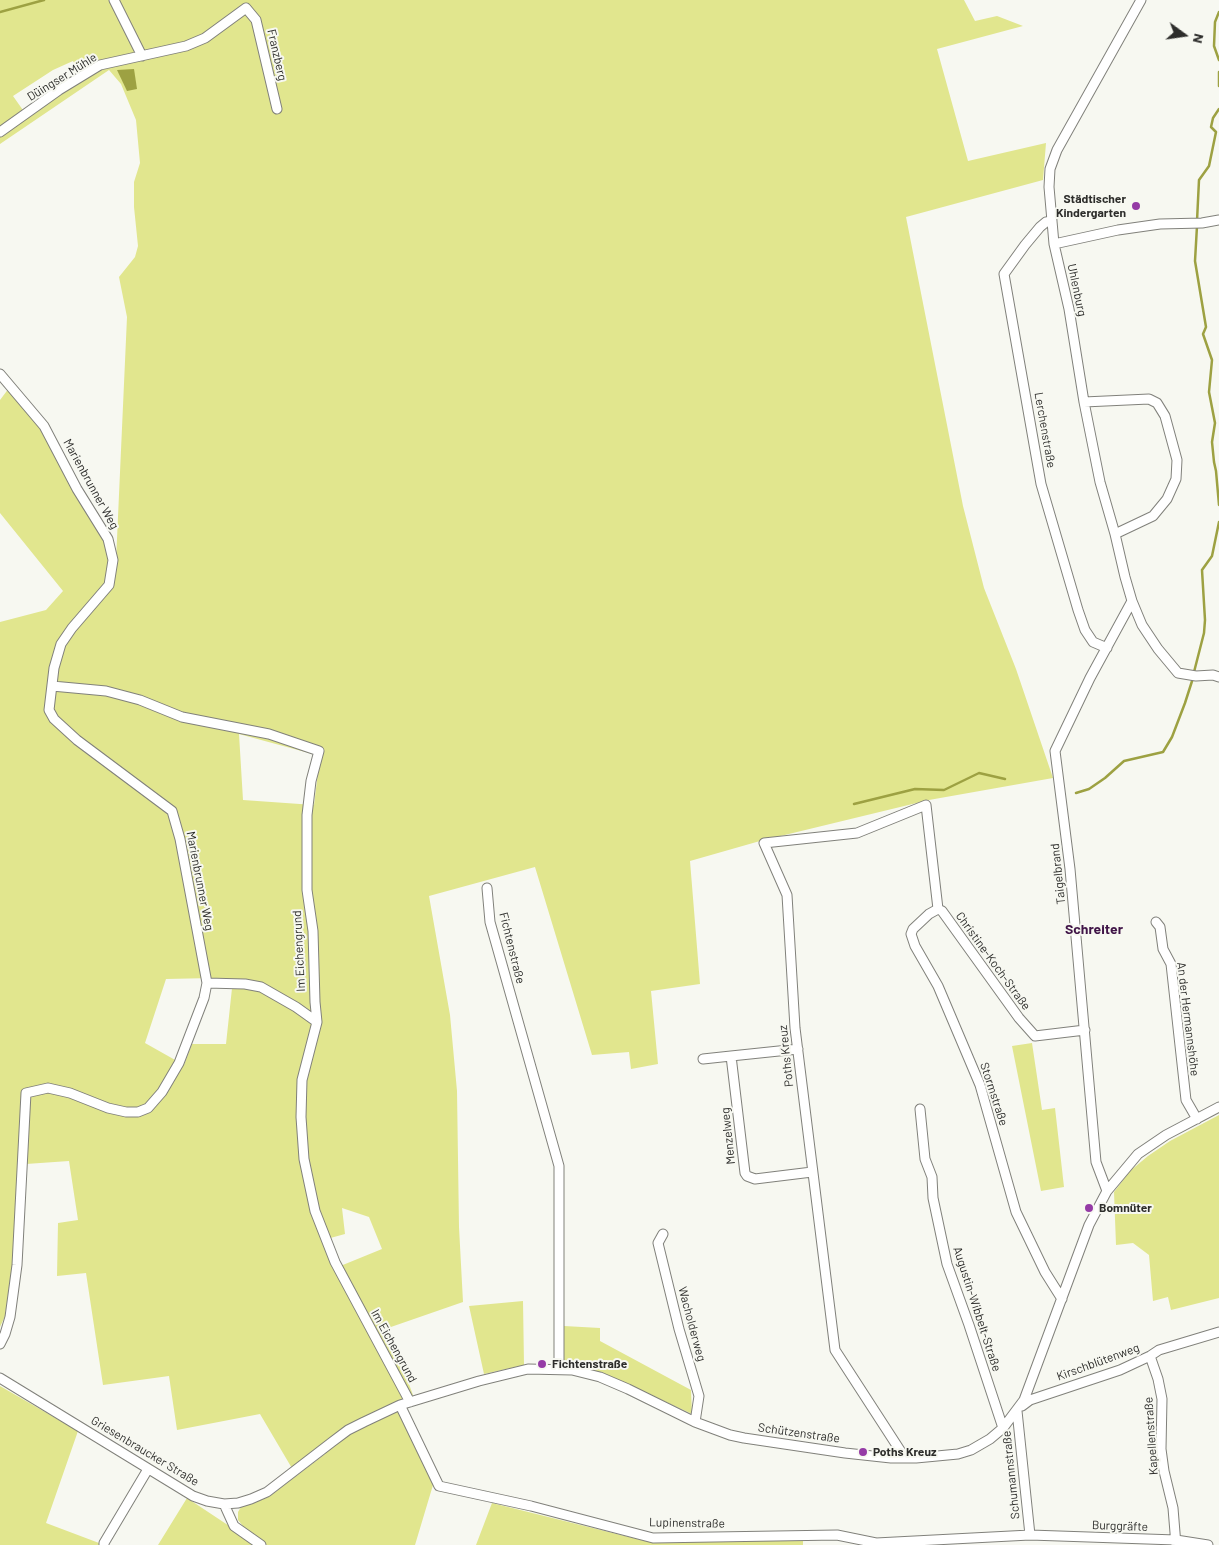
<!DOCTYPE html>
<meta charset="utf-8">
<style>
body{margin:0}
#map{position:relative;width:1219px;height:1545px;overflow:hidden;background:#f7f8f1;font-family:Barlow,sans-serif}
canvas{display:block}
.north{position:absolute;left:1159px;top:10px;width:50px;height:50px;-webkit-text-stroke:4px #f7f8f1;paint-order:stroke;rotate:104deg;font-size:14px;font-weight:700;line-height:20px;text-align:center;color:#2d2d2b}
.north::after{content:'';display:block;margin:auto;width:18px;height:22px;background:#2d2d2b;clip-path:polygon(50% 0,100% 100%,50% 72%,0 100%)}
</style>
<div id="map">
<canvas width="1219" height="1545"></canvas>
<div class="north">N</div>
</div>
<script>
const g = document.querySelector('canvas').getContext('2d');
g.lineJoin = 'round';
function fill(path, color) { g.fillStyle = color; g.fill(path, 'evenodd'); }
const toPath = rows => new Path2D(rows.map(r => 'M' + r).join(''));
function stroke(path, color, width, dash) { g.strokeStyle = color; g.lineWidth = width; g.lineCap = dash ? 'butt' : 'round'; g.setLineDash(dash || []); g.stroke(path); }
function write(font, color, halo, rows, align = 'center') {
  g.font = font + ' Barlow,sans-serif'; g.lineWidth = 4; g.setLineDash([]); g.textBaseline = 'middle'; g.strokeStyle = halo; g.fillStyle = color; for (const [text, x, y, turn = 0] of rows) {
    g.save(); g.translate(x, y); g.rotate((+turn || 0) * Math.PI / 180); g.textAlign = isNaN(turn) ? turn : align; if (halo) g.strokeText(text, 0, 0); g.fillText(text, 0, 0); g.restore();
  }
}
const green = toPath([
 [0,0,964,0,975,21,997,16,1023,26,937,49,968,161,1046,143,1043,180,906,217,963,506,984,588,1016,669,1053,778,929,800,760,841,690,861,700,984,651,991,658,1064,631,1069,629,1052,592,1055,535,867,429,896,450,1015,457,1091,459,1227,463,1302,388,1328,413,1395,397,1404,433,1485,415,1545,267,1545,248,1532,238,1520,238,1512,241,1507,254,1503,270,1496,325,1454,323,1448,293,1470,260,1414,177,1430,169,1376,103,1385,86,1273,57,1276,58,1223,78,1220,69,1161,26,1164,20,1130,13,1259,5,1316,0,1327,0,622,46,610,63,591,0,513,0,400,9,388,38,424,116,561,127,317,119,277,135,257,138,246,134,207,134,182,140,163,136,120,121,84,109,70,0,144,0,134,80,74,73,61,53,70,13,96,25,113,0,129],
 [239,734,320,756,314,805,243,800],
 [213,978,233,979,226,1044,192,1044,184,1065,145,1043,166,979],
 [342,1208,369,1217,382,1249,333,1269,323,1240,345,1234],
 [1032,1043,1042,1110,1055,1108,1064,1187,1041,1191,1012,1046],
 [1219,1115,1219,1298,1171,1310,1168,1297,1153,1301,1149,1255,1133,1243,1116,1245,1114,1192,1130,1171,1148,1156,1170,1141],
 [523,1301,524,1365,484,1374,469,1306],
 [564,1326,600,1328,600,1341,691,1390,692,1414,603,1373,572,1365,563,1364],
 [0,1386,78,1431,46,1523,99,1543,100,1545,0,1545],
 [187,1498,258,1545,158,1545],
 [492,1503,649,1542,803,1540,803,1545,476,1545]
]);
const water = toPath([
 [134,69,137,89,127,91,117,70]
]);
const stream = toPath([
 [0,12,44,0],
 [1219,12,1215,22,1214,46,1219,60],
 [1219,72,1219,86],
 [1197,221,1199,180,1209,166,1216,132,1211,127,1213,118,1219,109],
 [1197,226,1195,261,1206,327,1203,334,1212,360,1209,392,1215,423,1212,442,1214,462,1216,471,1219,505],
 [1194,672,1204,633,1205,620,1202,570,1212,556,1219,522],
 [1076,793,1089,789,1105,778,1124,761,1163,752,1172,737,1185,703,1193,678],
 [854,804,915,789,944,790,979,773,1005,779]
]);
const minor = toPath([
 [114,0,142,56],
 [1141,0,1057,150,1050,169,1049,187,1054,244,1069,309,1084,402,1100,482,1115,534,1125,577,1132,601,1142,625,1158,649,1178,673,1196,676,1213,675,1219,677],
 [0,132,59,90,100,65,186,46,205,38,246,8,256,20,277,109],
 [1052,221,1046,222,1040,227,1025,245,1004,274,1041,484,1078,610,1085,630,1093,642,1107,648],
 [1054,244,1118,230,1160,224,1202,223,1219,220],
 [0,374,44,426,77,489,108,539,113,560,109,585,72,628,61,644,54,668,49,710,54,719,77,740,172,811,180,839,207,983,204,998,179,1063,162,1092,148,1108,138,1112,126,1112,108,1108,70,1093,48,1088,26,1093,17,1265,10,1317,5,1334,0,1344],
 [1084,402,1149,399,1157,403,1165,416,1177,460,1176,479,1167,499,1153,516,1115,534],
 [52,686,106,691,140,700,182,717,269,734,319,751,311,781,307,815,307,890,313,931,315,1002,317,1022,302,1080,301,1117,304,1159,315,1211,335,1262,410,1402],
 [487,888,490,922,559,1166,559,1368],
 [938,909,929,914,913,929,911,934,915,946,938,986,980,1085,1016,1212,1045,1272,1062,1299],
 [1156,922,1160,927,1163,949,1171,964,1186,1100,1197,1119],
 [207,983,245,984,261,987,296,1007,317,1022],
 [798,1049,731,1056,745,1173,747,1176,755,1179,812,1172],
 [703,1059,731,1056],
 [920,1109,925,1159,932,1177,933,1198,947,1264,969,1325,1003,1428],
 [1107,1191,1096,1162,1070,869,1055,751,1090,678,1132,601],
 [663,1234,658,1243,679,1329,699,1396,695,1422],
 [1150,1356,1158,1379,1162,1399,1161,1449,1164,1471,1173,1508,1176,1545],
 [0,1378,193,1496,207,1501,224,1504,238,1503,251,1499,267,1492,332,1442,348,1430,364,1422,400,1405,479,1381,528,1369,572,1370,600,1377,628,1389,695,1422,730,1435,744,1438,845,1453,891,1458,916,1458,958,1454,971,1450,990,1439,1003,1428,1024,1400,1089,1225,1107,1191,1138,1154,1166,1135,1219,1107],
 [400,1405,439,1486,531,1506,653,1538,837,1535,876,1543,1030,1535,1176,1540,1208,1545],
 [1022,1406,1030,1400,1120,1370,1150,1356,1159,1350,1219,1332],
 [1017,1411,1030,1535],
 [905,1458,835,1350,795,1028,787,895,764,843,857,833,926,805,938,909,942,911,1019,1018,1035,1036,1085,1030],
 [224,1504,234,1526,261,1545],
 [104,1545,104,1543,148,1469]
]);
const markers = [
 [1136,206,5,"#953ba6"],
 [1089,1208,5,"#953ba6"],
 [542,1364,5,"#953ba6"],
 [863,1452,5,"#953ba6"]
];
const streetNames = [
 ["Franzberg",277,55,77],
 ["Düingser Mühle",62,77,-32],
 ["Uhlenburg",1077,290,78],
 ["Lerchenstraße",1045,430,80],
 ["Marienbrunner Weg",91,484,61],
 ["Taigelbrand",1058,874,-96],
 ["Marienbrunner Weg",200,881,79],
 ["Fichtenstraße",512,948,76],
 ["Im Eichengrund",299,951,-93],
 ["Christine-Koch-Straße",993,961,54],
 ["An der Hermannshöhe",1188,1019,83],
 ["Poths Kreuz",786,1056,-96],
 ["Stormstraße",994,1094,72],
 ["Menzelweg",728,1136,-96],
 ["Augustin-Wibbelt-Straße",977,1309,72],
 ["Wacholderweg",692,1324,75],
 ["Im Eichengrund",394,1346,61],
 ["Kirschblütenweg",1098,1362,-20],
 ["Schützenstraße",799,1433,8],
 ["Kapellenstraße",1151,1436,-94],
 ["Griesenbraucker Straße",145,1451,31],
 ["Schumannstraße",1011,1475,-96],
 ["Lupinenstraße",687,1523,1],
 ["Burggräfte",1120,1526,2]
];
const poiNames = [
 ["Städtischer",1126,199,"right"],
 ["Kindergarten",1126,213,"right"],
 ["Bomnüter",1099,1208],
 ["Fichtenstraße",552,1364],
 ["Poths Kreuz",873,1452]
];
const neighbourhoodNames = [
 ["Schreiter",1094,929]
];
fill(green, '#e1e68e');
fill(water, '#9da142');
stroke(stream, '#9da142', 2.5);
stroke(minor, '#81817b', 11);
stroke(minor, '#fff', 9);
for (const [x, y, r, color] of markers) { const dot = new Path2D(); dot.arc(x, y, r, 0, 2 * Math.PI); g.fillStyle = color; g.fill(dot); stroke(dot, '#f7f8f1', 2); }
write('12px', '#2d2d2b', '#f7f8f1', streetNames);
write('bold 12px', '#2d2d2b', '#f7f8f1', poiNames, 'left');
write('bold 14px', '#401548', '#f7f8f1', neighbourhoodNames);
</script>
